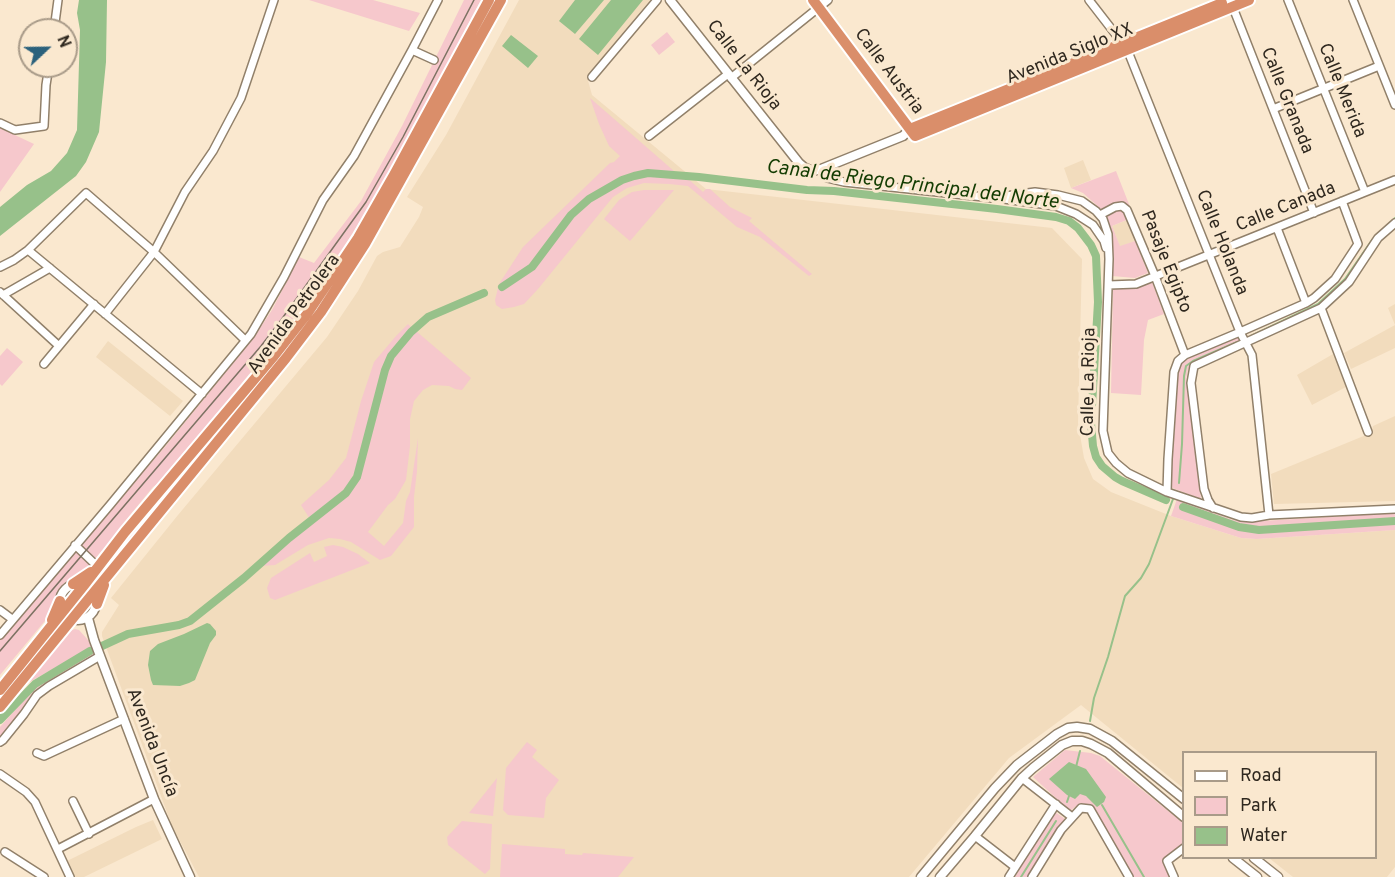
<!DOCTYPE html>
<meta charset="utf-8">
<style>
body{margin:0}
#map{position:relative;width:1395px;height:877px;overflow:hidden;background:#fae8cf;font-family:Overpass,sans-serif}
canvas{display:block}
.legend{position:absolute;left:1182px;top:751px;width:195px;height:108px;box-sizing:border-box;background:#fae8cf;border:2px solid #a99b89;margin:0;padding:8px 10px;list-style:none;font-size:18px;color:#2f281f}
.legend li{display:flex;align-items:center;gap:12px;height:30px}
.legend b{width:30px;border:2px solid #a99b89}
.north{position:absolute;left:18px;top:18px;width:60px;height:60px;box-sizing:border-box;background:#fae8cf;border:2px solid #a99b89;border-radius:50%;rotate:68deg;font-size:16px;font-weight:700;line-height:24px;text-align:center;color:#2f281f}
.north::after{content:'';display:block;margin:auto;width:21px;height:27px;background:#2b617c;clip-path:polygon(50% 0,100% 100%,50% 72%,0 100%)}
</style>
<div id="map">
<canvas width="1395" height="877"></canvas>
<ul class="legend">
<li><b style="height:8px;background:#fff"></b>Road</li>
<li><b style="height:16px;background:#f6c8cc"></b>Park</li>
<li><b style="height:16px;background:#97c18a"></b>Water</li>
</ul>
<div class="north">N</div>
</div>
<script>
const g = document.querySelector('canvas').getContext('2d');
g.lineJoin = 'round';
function fill(path, color) { g.fillStyle = color; g.fill(path, 'evenodd'); }
const toPath = rows => new Path2D(rows.map(r => 'M' + r).join(''));
function stroke(path, color, width, dash) { g.strokeStyle = color; g.lineWidth = width; g.lineCap = dash ? 'butt' : 'round'; g.setLineDash(dash || []); g.stroke(path); }
function write(font, color, halo, rows, align = 'center') {
  g.font = font + ' Overpass,sans-serif'; g.lineWidth = 6; g.setLineDash([]); g.textBaseline = 'middle'; g.strokeStyle = halo; g.fillStyle = color; for (const [text, x, y, turn = 0] of rows) {
    g.save(); g.translate(x, y); g.rotate((+turn || 0) * Math.PI / 180); g.textAlign = isNaN(turn) ? turn : align; if (halo) g.strokeText(text, 0, 0); g.fillText(text, 0, 0); g.restore();
  }
}
const built = toPath([
 [519,0,650,0,587,77,592,95,706,189,1052,228,1082,259,1078,423,1084,458,1093,479,1111,492,1171,516,1241,538,1257,539,1395,530,1395,867,1387,877,1293,877,1269,858,1376,858,1376,752,1184,752,1183,788,1081,705,1009,758,909,877,199,877,172,826,102,636,102,632,119,605,111,598,178,515,327,337,358,291,377,256,383,252,400,247,419,217,423,207,407,197,446,135],
 [1083,160,1091,180,1071,188,1064,168],
 [1127,220,1135,241,1120,247,1112,226],
 [1395,304,1395,348,1351,369,1344,353,1395,325,1388,308],
 [108,341,183,401,170,416,96,357],
 [1333,354,1346,387,1312,405,1297,375],
 [1395,416,1395,501,1274,504,1271,474,1371,433,1373,426],
 [153,820,162,839,84,877,74,877,67,861,136,827]
]);
const green = toPath([
 [309,0,373,0,420,13,409,31],
 [464,0,481,0,412,131,369,207,327,274,282,333,227,402,163,480,153,487,126,520,120,530,80,576,68,582,65,586,58,595,49,616,0,675,0,639,66,560,164,448,252,340,272,310,299,257,314,263,361,201,402,126],
 [493,0,497,0,364,241,296,341,94,585,93,584,120,546,310,315],
 [667,32,675,42,659,55,651,45],
 [590,98,682,178,687,178,703,192,706,189,710,189,730,207,752,218,749,221,812,274,809,276,760,237,737,227,688,186,669,184,644,183,627,188,613,197,538,289,524,304,514,307,502,309,496,305,495,300,499,284,523,247,610,163,614,162,620,156,609,146,599,124],
 [0,128,34,144,0,192],
 [1116,171,1134,217,1112,226,1120,246,1135,241,1148,273,1135,278,1112,276,1111,233,1102,210,1083,193,1071,188],
 [644,190,674,190,630,241,604,219,619,200,632,192],
 [1152,282,1164,314,1148,320,1144,340,1141,395,1111,393,1113,289,1138,288],
 [408,324,412,328,396,345,387,359,380,375,362,451,355,472,345,489,310,519,301,505,329,480,346,458,361,401,374,362,396,336],
 [416,331,471,378,462,390,455,389,449,386,432,385,423,390,414,401,410,419,410,446,406,480,395,499,388,505,368,532,384,546,403,523,406,501,410,492,418,438,417,471,414,497,414,527,391,556,380,560,351,542,340,539,329,538,308,545,275,565,261,566,312,522,349,493,357,481,364,461,387,372,394,356],
 [1238,336,1241,343,1193,364,1188,369,1186,379,1193,423,1201,499,1170,487,1178,372,1183,362,1190,358],
 [7,348,23,362,2,386,0,384,0,356],
 [1177,499,1233,520,1245,522,1395,513,1395,530,1257,539,1241,538,1171,516],
 [333,545,343,547,358,554,370,563,275,600,270,598,267,588,271,578,310,553,314,562,327,556,324,547],
 [75,629,79,630,88,640,92,647,26,684,70,631],
 [94,652,95,654,41,687,33,695,17,719,0,737,0,727,36,686],
 [527,742,537,750,532,757,559,780,546,798,544,818,508,815,503,810,506,768],
 [1065,750,1091,753,1100,756,1183,823,1183,843,1163,861,1169,877,1133,877,1093,806,1080,803,1070,811,1033,777],
 [497,778,493,816,469,813],
 [1055,812,1065,819,1029,877,1015,877],
 [462,821,492,824,490,869,485,874,448,845,447,837],
 [502,844,565,849,565,854,582,855,583,853,634,857,618,877,500,877]
]);
const water = toPath([
 [79,0,107,0,106,62,99,132,86,162,76,176,0,236,0,207,27,185,51,171,67,153,77,130,80,30,77,13],
 [575,0,604,0,575,34,559,21],
 [611,0,643,0,598,55,579,39],
 [511,35,538,56,528,68,502,46],
 [207,623,210,624,216,631,216,635,210,643,195,680,189,683,180,686,153,685,151,680,148,665,150,651,158,644,184,634],
 [1069,762,1086,769,1106,797,1104,802,1097,807,1086,796,1080,794,1075,799,1067,795,1049,779]
]);
const stream = toPath([
 [1251,336,1318,304,1345,279,1372,240,1395,218],
 [1179,483,1182,444,1184,376,1186,366,1193,361,1237,342],
 [1090,721,1094,698,1108,657,1125,596,1141,578,1149,564,1173,499],
 [1076,767,1080,751],
 [1067,802,1070,793],
 [1102,805,1144,877],
 [1021,877,1056,821]
]);
const canal = toPath([
 [502,287,532,267,571,215,589,199,622,180,634,176,648,173,699,177,807,190,834,191,997,209,1056,217,1069,221,1078,228,1091,245,1096,256,1098,302,1091,423,1093,446,1096,457,1102,466,1115,477,1122,481,1166,500],
 [1183,507,1239,527,1259,530,1395,521],
 [102,646,128,634,179,625,190,621,244,578,289,538,346,493,357,477,385,370,391,356,411,332,428,317,484,293],
 [0,720,35,684,90,651]
]);
const minor = toPath([
 [1089,0,1127,49,1240,332,1252,355,1269,515],
 [1230,0,1314,213],
 [1288,0,1365,192],
 [1353,0,1395,105],
 [54,30,58,0],
 [412,50,434,60],
 [592,77,657,0],
 [731,78,828,0],
 [1273,109,1379,66],
 [0,123,15,130,44,126,46,85,49,66],
 [649,136,728,74],
 [821,169,827,178,844,182,993,198],
 [991,198,1035,192,1058,195,1082,201,1096,211,1103,219,1108,234,1109,259,1103,431,1108,453,1116,463,1128,473,1167,492,1241,517,1252,518,1269,515,1395,509],
 [1004,199,1056,206,1076,214,1093,225,1104,241,1106,248],
 [1100,215,1115,207,1122,206,1127,210,1155,276,1185,355],
 [1277,228,1306,303],
 [28,250,202,394],
 [0,267,14,260,28,250,86,193,154,252,245,340],
 [1109,285,1136,284,1395,180],
 [0,292,59,346],
 [3,295,50,268],
 [1321,308,1368,432],
 [105,314,154,252,185,192,213,151,241,98,274,0],
 [44,364,94,304],
 [1167,492,1168,459,1174,372,1178,361,1185,355,1240,332,1306,303,1314,298,1335,279,1358,244,1342,201],
 [1213,508,1208,500,1204,489,1191,383,1194,366,1321,308,1349,282,1378,238,1395,223],
 [75,545,98,567],
 [0,610,12,619],
 [0,635,110,505,251,334,284,277,323,200,354,156,412,50,438,0],
 [0,742,3,740,24,714,37,695,49,686,100,656],
 [37,753,44,756,124,719],
 [0,774,26,792,35,802,70,877],
 [1022,778,1072,817],
 [73,801,89,834],
 [975,836,1015,867],
 [58,849,154,799],
 [5,852,44,877],
 [1009,877,1056,804],
 [1032,877,1061,830,1081,808,1090,809,1129,877],
 [1174,877,1167,861,1184,848]
]);
const tertiary = toPath([
 [670,0,799,163,805,168,813,171,821,169,903,136,910,129],
 '60 602a18 18 0 1 1 36 0a18 18 0 1 1-36 0Z',
 [88,618,94,640,154,799,190,877],
 [1233,858,1257,877],
 [1254,858,1278,877],
 [921,877,995,788,1017,765,1057,734,1068,728,1077,727,1090,729,1112,741,1184,799],
 [940,877,975,836,1022,778,1033,768,1062,745,1072,741,1082,741,1091,744,1108,753,1184,817]
]);
const trunk = toPath([
 [813,0,915,136,1249,0],
 [910,129,1222,3],
 [73,584,91,572],
 [97,604,104,585],
 [52,620,60,601],
 [0,690,85,584,125,532,274,356,307,314,358,238,394,175,489,0],
 [0,707,286,358,321,312,365,244,501,0]
]);
const tram = toPath([
 [0,651,261,346,281,320,366,202,403,137,474,0]
]);
const streetNames = [
 ["Avenida Siglo XX",1070,55,-22],
 ["Calle La Rioja",743,66,52],
 ["Calle Austria",888,72,53],
 ["Calle Merida",1341,91,68],
 ["Calle Granada",1286,101,68],
 ["Calle Canada",1286,208,-22],
 ["Calle Holanda",1221,243,68],
 ["Pasaje Egipto",1165,262,68],
 ["Avenida Petrolera",295,315,-54],
 ["Calle La Rioja",1090,382,-89],
 ["Avenida Uncía",151,743,69]
];
const waterNames = [
 ["Canal de Riego Principal del Norte",912,186,7]
];
fill(built, '#f2dcbd');
fill(green, '#f6c8cc');
fill(water, '#97c18a');
stroke(stream, '#97c18a', 2);
stroke(canal, '#97c18a', 8);
stroke(minor, '#91806a', 10);
stroke(tertiary, '#91806a', 11);
stroke(trunk, '#fff', 14);
stroke(minor, '#fff', 7);
stroke(tertiary, '#fff', 8);
stroke(trunk, '#da8e6a', 10);
stroke(tram, '#7d7263', 1.5);
write('18px', '#2f281f', '#fae8cf', streetNames);
write('italic 20px', '#133c02', '#fae8cf', waterNames);
</script>
